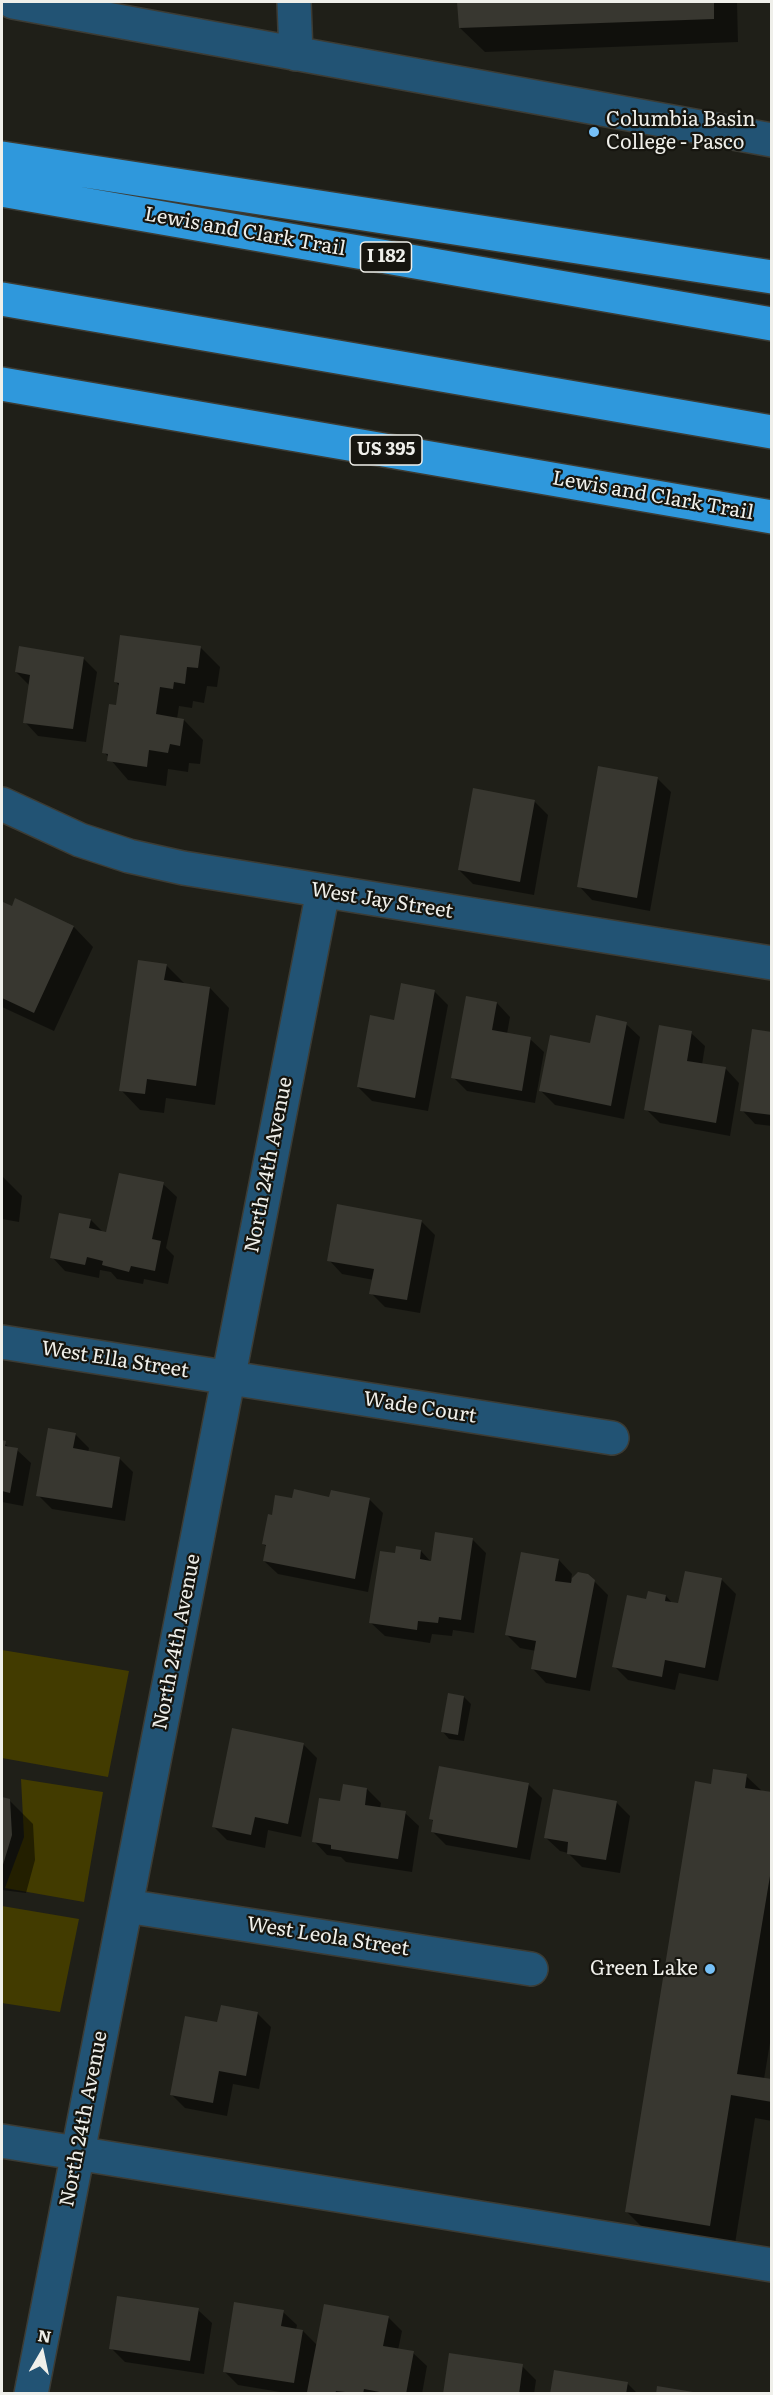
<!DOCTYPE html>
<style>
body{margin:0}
#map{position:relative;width:773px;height:2395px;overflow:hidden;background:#1f1f18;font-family:Literata,serif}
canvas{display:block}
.frame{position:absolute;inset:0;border:3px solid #efefea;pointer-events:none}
.north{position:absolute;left:12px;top:2323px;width:60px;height:60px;-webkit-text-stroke:4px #16150f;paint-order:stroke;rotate:9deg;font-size:16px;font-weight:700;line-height:24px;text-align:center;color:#efefea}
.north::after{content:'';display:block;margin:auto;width:21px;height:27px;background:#efefea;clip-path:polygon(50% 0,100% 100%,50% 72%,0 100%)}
</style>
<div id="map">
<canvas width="773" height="2395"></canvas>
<div class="frame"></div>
<div class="north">N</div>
</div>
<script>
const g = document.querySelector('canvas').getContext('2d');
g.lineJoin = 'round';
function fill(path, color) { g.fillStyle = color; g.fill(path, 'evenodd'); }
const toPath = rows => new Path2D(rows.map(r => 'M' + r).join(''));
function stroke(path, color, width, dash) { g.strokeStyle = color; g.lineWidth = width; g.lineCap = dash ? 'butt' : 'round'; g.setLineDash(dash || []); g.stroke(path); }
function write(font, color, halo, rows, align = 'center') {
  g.font = font + ' Literata,serif'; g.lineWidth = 4.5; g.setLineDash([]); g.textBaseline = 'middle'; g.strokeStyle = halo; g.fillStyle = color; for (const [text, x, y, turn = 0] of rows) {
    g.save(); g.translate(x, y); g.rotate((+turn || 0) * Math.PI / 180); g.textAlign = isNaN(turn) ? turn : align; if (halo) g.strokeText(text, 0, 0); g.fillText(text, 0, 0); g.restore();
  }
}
const green = toPath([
 [2,1650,129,1671,108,1777,2,1758],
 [21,1779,103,1792,84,1902,5,1888,24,1837],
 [2,1906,79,1919,60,2012,2,2003]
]);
const shadow = toPath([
 [458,2,737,2,738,42,485,52,460,28],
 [201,648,220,667,217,687,207,686,204,703,193,701,192,708,179,706,177,719,184,720,203,740,200,764,189,763,188,772,168,769,166,786,128,780,104,752,117,707,120,687,115,681],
 [83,658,97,672,86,742,38,736,25,722,30,686,16,672],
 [657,778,671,792,650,911,592,900,579,886],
 [534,801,548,815,534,895,473,884,459,870],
 [16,900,74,927,93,947,54,1031,2,1007,2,910,4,904,12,908],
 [166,965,185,984,210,988,229,1008,215,1105,166,1098,164,1113,140,1110,121,1090],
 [434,991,448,1005,428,1111,372,1101,358,1087,395,1021],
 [497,1003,510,1017,507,1034,530,1039,544,1052,535,1103,467,1091,453,1077],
 [626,1024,640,1037,624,1119,555,1105,541,1091,591,1045],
 [691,1033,705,1046,702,1065,726,1069,739,1083,730,1136,660,1123,646,1109],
 [772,1033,772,1126,755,1124,742,1110],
 [2,1176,22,1196,19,1222,2,1219],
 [163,1184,177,1197,166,1248,174,1256,168,1284,144,1279,143,1284,117,1279,111,1272,100,1270,99,1278,65,1271,52,1257,91,1220,103,1232,108,1233],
 [421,1221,435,1235,420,1313,385,1307,371,1293,374,1280,342,1274,329,1260],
 [75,1434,89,1448,88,1453,119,1458,133,1472,125,1521,52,1509,38,1495],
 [2,1442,12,1449,17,1450,31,1463,23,1506,2,1502],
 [331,1499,369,1499,383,1513,368,1592,278,1574,264,1561,267,1547,263,1544,273,1518,293,1500],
 [472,1539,486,1553,474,1633,453,1630,452,1636,432,1634,430,1643,385,1636,371,1623,396,1555,421,1551,432,1563],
 [559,1560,572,1574,571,1580,578,1574,594,1581,608,1595,590,1691,546,1683,533,1669,536,1651,520,1648,507,1635],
 [686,1573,722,1580,736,1594,718,1681,679,1673,675,1690,628,1680,614,1666,648,1601,666,1596,673,1604,680,1605],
 [464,1697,471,1704,464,1741,449,1739,443,1732],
 [303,1744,317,1758,301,1837,268,1830,265,1848,227,1840,213,1826],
 [746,1776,763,1792,772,1793,772,2031,764,2079,772,2081,772,2121,755,2118,734,2250,651,2236,627,2212,712,1785],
 [528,1784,542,1798,530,1860,446,1845,432,1831,434,1822,431,1819],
 [367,1789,381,1803,380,1809,405,1813,419,1826,412,1872,346,1862,341,1857,327,1855,314,1841,341,1803],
 [2,1798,9,1800,33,1824,35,1860,26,1893,2,1890],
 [616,1802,630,1816,620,1873,582,1867,568,1853,560,1851,546,1838],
 [257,2013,271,2027,259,2089,233,2084,227,2116,185,2108,171,2094,218,2024],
 [198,2310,212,2323,204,2374,125,2362,111,2348],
 [283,2312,297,2325,296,2330,303,2331,318,2346,388,2317,402,2331,398,2350,413,2353,427,2366,422,2394,311,2394,309,2391,308,2394,292,2394,238,2385,224,2371],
 [522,2366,536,2380,534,2394,444,2394],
 [627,2383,638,2394,552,2394]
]);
const building = toPath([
 [457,2,714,2,714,19,459,28],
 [120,635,201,646,198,668,187,667,185,684,174,682,173,689,160,687,156,714,184,719,180,746,170,744,168,753,149,750,147,767,107,761,108,754,102,753,109,704,116,705,119,683,114,682],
 [19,646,84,657,73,729,23,723,30,675,15,672],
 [598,766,658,777,637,898,577,887],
 [473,788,535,800,520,882,458,870],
 [15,898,74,926,34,1013,2,998,2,906,3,902,12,906],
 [138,960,167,964,164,980,210,987,196,1086,147,1079,145,1094,119,1091],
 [401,983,435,990,415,1098,357,1087,370,1015,394,1020],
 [466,996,497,1002,492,1030,531,1037,522,1091,451,1078],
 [596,1015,627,1022,611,1106,539,1091,550,1035,590,1043],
 [659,1025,692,1031,687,1061,726,1067,716,1123,644,1110],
 [752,1029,772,1032,772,1115,740,1111],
 [119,1173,164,1182,152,1239,161,1241,155,1271,131,1266,129,1272,102,1265,103,1261,87,1257,85,1265,50,1258,59,1213,91,1219,89,1228,106,1232],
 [337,1204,422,1220,407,1300,369,1294,374,1269,327,1261],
 [48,1428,76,1433,73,1448,120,1457,112,1508,36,1496],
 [2,1440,6,1441,5,1446,18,1448,10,1493,2,1491],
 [294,1489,329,1497,331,1490,370,1498,355,1579,263,1561,266,1545,262,1544,268,1514,272,1515,275,1495,292,1498],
 [435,1532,473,1538,461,1620,439,1617,438,1623,418,1621,417,1630,369,1623,380,1551,395,1553,396,1546,421,1550,420,1559,431,1561],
 [521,1552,559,1559,555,1581,571,1583,572,1578,578,1572,588,1574,595,1580,576,1678,531,1669,536,1641,505,1635],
 [685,1571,722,1578,705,1668,665,1660,662,1677,612,1667,627,1595,646,1599,648,1591,666,1595,665,1601,678,1603],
 [448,1693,464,1696,458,1735,441,1732],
 [232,1728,304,1743,288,1824,255,1817,251,1835,212,1827],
 [439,1766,529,1783,517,1848,431,1832,433,1820,429,1819],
 [713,1769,747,1774,745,1788,772,1792,772,1864,737,2074,772,2079,772,2102,731,2095,710,2226,625,2212,695,1781,711,1784],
 [343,1784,367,1788,365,1805,406,1811,398,1859,331,1849,331,1845,312,1842,319,1798,340,1801],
 [553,1789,617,1801,606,1860,567,1854,568,1842,544,1838],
 [2,1797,10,1799,12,1835,2,1868],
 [221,2005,258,2012,246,2076,219,2071,213,2103,170,2095,185,2016,217,2022],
 [117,2296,199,2308,190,2361,109,2349],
 [234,2302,284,2310,281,2326,303,2330,294,2383,223,2372],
 [324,2304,389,2316,383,2346,414,2351,406,2394,390,2394,364,2389,363,2394,336,2391,335,2394,307,2392],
 [449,2353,523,2364,519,2394,443,2394],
 [554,2370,628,2382,626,2394,550,2394],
 [657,2386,693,2392,693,2394,656,2394]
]);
const minor = toPath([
 [13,2,772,140],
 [294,2,296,54],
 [2,804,80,840,129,856,183,868,772,963],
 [2,1342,612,1438],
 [126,1906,531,1969],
 [2,2141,772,2265],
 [31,2394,323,891]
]);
const highway = toPath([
 [2,158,772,277],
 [2,190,772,324],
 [2,299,772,432],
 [2,384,772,517]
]);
const markers = [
 [594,132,6,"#76c0f7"],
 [710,1969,6,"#76c0f7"]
];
const shields = [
 [386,257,51],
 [386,450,72]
];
const shieldNames = [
 ["I 182",386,257],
 ["US 395",386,450]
];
const poiNames = [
 ["Columbia Basin",606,120],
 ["College - Pasco",606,143],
 ["Green Lake",698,1969,"right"]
];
const streetNames = [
 ["Lewis and Clark Trail",245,232,10],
 ["Lewis and Clark Trail",653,496,10],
 ["West Jay Street",382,901,9],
 ["North 24th Avenue",269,1165,-79],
 ["West Ella Street",115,1360,9],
 ["Wade Court",420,1408,9],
 ["North 24th Avenue",177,1642,-79],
 ["West Leola Street",328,1937,9],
 ["North 24th Avenue",84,2119,-79]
];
fill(green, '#423b00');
fill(shadow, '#0007');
fill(building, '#383730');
stroke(minor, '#3c3c35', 36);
stroke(highway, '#3c3c35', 36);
stroke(minor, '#225374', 33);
stroke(highway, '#2f98dc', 33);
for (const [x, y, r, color] of markers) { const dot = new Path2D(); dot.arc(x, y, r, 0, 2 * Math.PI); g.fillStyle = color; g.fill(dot); stroke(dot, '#16150f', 2); }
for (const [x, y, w] of shields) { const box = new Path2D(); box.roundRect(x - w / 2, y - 15, w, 30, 4.5); g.fillStyle = '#16150f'; g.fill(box); stroke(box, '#efefea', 1.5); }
write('bold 18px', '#efefea', null, shieldNames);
write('20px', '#efefea', '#16150f', poiNames, 'left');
write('20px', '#efefea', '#16150f', streetNames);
</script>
